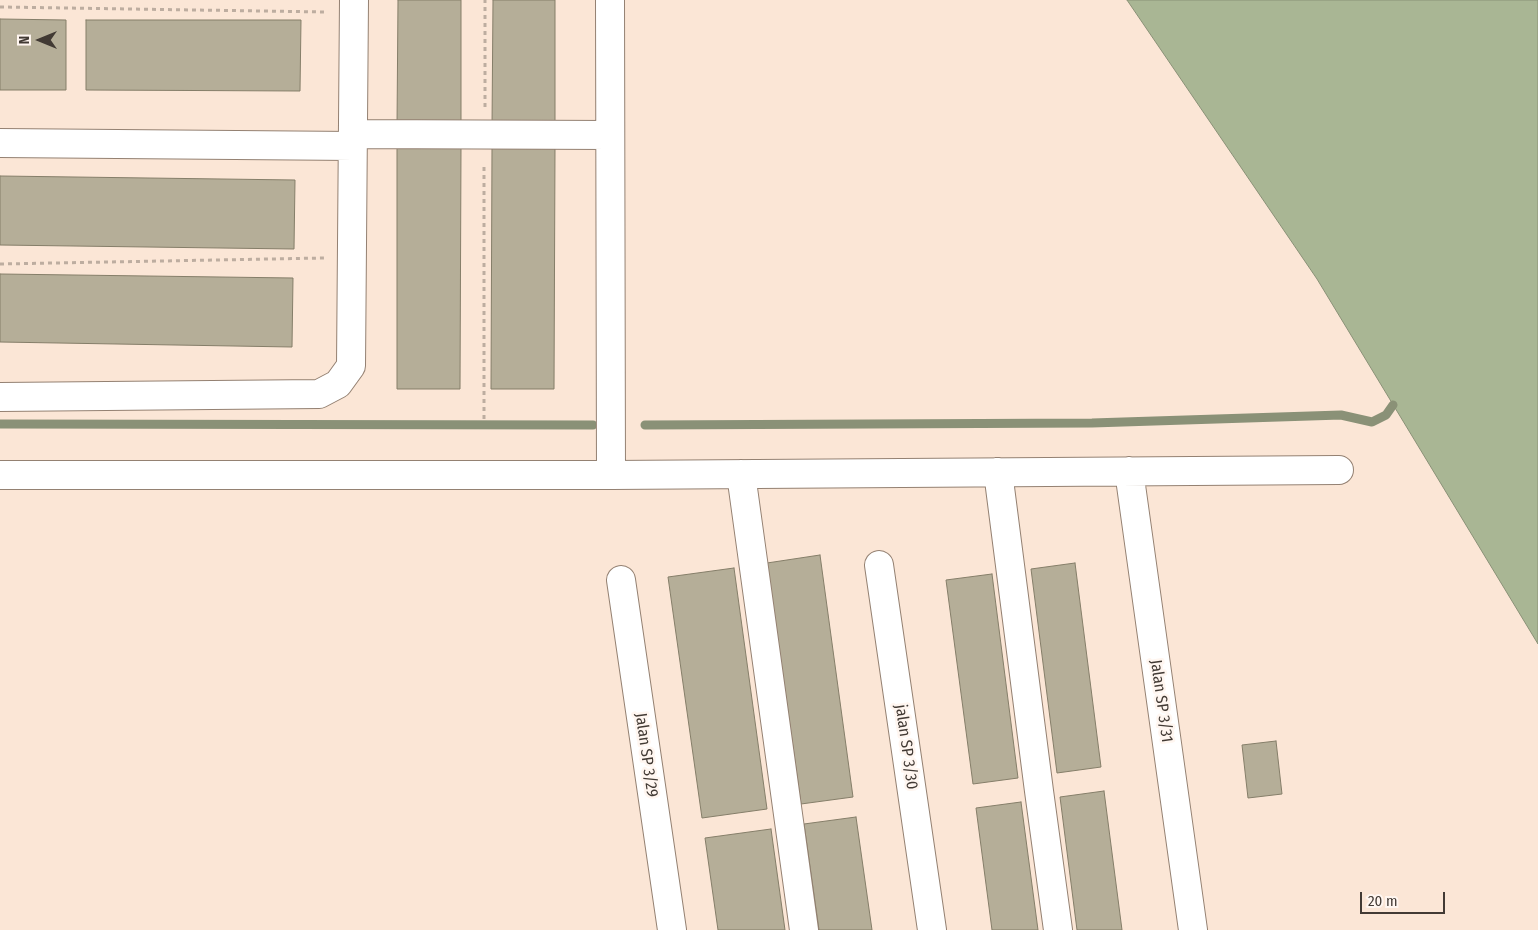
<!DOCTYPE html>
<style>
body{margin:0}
#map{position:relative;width:1538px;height:930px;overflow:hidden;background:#fbe6d6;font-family:"Fira Sans Condensed",sans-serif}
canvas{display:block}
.north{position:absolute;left:15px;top:15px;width:50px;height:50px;-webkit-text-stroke:4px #fff6f0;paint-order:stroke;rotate:270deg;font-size:14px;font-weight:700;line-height:20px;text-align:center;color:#423a34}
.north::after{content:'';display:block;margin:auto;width:18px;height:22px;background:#423a34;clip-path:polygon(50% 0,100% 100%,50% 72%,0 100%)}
.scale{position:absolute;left:1360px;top:892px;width:85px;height:22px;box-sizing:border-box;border:2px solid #423a34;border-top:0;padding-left:6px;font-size:15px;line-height:18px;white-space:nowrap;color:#423a34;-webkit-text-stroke:4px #fff6f0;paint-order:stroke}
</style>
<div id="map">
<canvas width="1538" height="930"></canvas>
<div class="north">N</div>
<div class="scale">20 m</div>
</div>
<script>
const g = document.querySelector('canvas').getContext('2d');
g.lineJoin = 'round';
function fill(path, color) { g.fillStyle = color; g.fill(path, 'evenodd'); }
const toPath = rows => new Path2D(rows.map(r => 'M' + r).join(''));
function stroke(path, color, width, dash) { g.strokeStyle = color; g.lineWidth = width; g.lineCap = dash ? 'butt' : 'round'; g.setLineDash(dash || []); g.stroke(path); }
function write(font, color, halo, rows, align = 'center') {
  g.font = font + ' "Fira Sans Condensed",sans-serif'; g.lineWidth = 5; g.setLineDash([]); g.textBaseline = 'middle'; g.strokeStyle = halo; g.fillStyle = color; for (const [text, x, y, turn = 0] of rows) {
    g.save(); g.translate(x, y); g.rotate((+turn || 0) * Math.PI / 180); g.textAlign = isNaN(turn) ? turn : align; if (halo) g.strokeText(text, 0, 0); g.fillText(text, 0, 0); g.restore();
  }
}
const water = toPath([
 [1127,0,1538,0,1538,644,1317,279,1127,0]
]);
const stream = toPath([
 [0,424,593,425],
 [645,425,1092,423,1341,415,1372,422,1386,415,1393,405]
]);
const building = toPath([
 [398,0,461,0,461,127,397,126,398,0],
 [493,0,555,0,555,127,492,127,493,0],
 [0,19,66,20,66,90,0,90,0,19],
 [86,20,301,20,300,91,86,90,86,20],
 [397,147,461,147,460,389,397,389,397,147],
 [492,147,555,147,554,389,491,389,492,147],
 [0,176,295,180,294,249,0,245,0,176],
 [0,274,293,278,292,347,0,342,0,274],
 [820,555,853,797,801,804,767,563,820,555],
 [1075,563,1101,767,1057,773,1031,569,1075,563],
 [734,568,767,809,702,818,668,577,734,568],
 [992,574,1018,778,973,784,946,580,992,574],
 [1276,741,1282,794,1248,798,1242,745,1276,741],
 [1104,791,1122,930,1077,930,1060,797,1104,791],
 [1021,802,1038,930,992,930,976,808,1021,802],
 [856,817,872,930,819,930,804,824,856,817],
 [771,829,785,930,718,930,705,838,771,829]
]);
const path = toPath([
 [0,7,326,12],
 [485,107,485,0],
 [0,264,324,258],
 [484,419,484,163]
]);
const minor = toPath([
 [610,0,611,475],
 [353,134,610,135],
 [0,143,353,146],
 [0,397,319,394,338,384,351,366,354,0],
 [1129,471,1193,930],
 [998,472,1039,791,1058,930],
 [741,474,804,930],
 [0,475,611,475,1339,470],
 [879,565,932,930],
 [621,580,672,930]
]);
const streetNames = [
 ["Jalan SP 3/31",1161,701,82],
 ["jalan SP 3/30",906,747,82],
 ["Jalan SP 3/29",646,755,82]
];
fill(water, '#a9b694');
stroke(water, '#8a9177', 1);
stroke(stream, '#8a9177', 9);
fill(building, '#b5ae98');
stroke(building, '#857e69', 1);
stroke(minor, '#948172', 30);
stroke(path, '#bdada0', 3, [4, 4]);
stroke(minor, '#fff', 28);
write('16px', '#423a34', '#fff6f0', streetNames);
</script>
